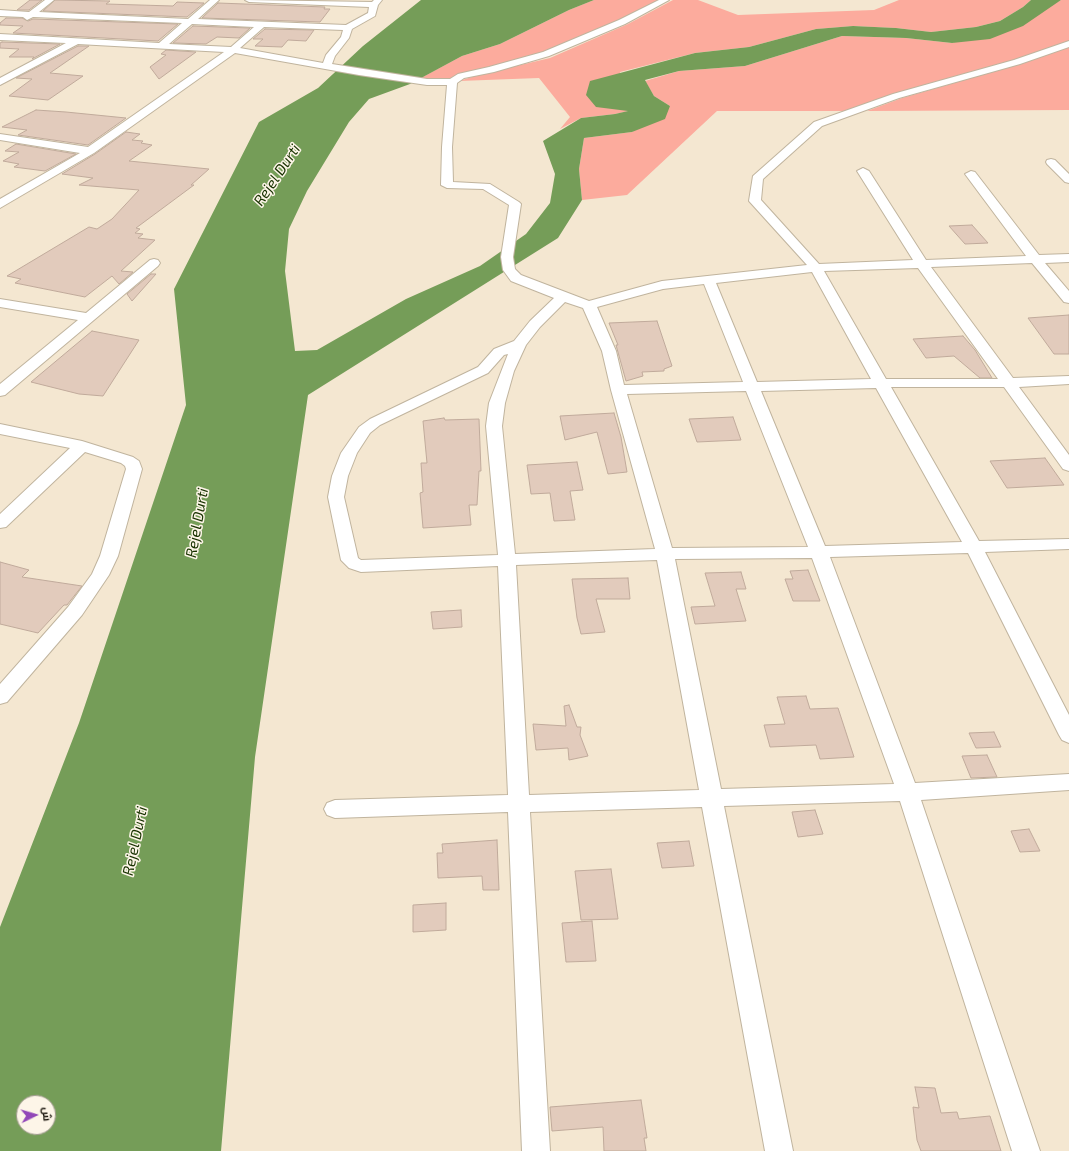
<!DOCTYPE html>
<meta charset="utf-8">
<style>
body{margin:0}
#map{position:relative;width:1069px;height:1151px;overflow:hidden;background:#f4e7d1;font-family:"Exo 2",Cairo,sans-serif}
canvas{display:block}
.north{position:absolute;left:16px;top:1095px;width:40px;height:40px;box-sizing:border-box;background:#fdf5e8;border:1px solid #a29b90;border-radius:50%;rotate:85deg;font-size:11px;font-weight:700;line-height:16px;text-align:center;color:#19140c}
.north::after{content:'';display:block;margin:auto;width:14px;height:18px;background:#9247b8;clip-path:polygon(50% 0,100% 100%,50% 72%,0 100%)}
</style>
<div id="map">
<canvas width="1069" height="1151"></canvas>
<div class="north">ش</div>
</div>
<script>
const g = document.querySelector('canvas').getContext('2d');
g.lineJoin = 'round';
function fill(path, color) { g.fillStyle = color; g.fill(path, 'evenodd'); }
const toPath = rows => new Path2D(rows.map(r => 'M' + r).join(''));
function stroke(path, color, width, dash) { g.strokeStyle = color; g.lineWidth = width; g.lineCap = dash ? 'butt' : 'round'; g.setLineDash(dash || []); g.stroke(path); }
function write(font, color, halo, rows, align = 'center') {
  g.font = font + ' "Exo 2",sans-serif'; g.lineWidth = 3; g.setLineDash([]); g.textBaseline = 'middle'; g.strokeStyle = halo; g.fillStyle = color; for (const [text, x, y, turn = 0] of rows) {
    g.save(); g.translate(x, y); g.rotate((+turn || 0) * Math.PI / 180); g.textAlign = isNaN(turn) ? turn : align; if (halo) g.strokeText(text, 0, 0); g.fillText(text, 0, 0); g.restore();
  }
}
const green = toPath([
 [594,0,661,0,620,22,543,53,450,80,419,79,462,56,500,44,569,10],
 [673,0,698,0,738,15,874,10,899,0,1031,0,1023,7,1000,21,976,27,931,32,896,28,853,26,816,29,749,47,695,53,620,72,629,111,615,114,581,118,560,129,570,117,539,78,459,81,478,75,550,58,628,24],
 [1061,0,1069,0,1069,41,1011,61,893,94,848,111,717,111,627,195,582,200,579,169,584,138,632,132,670,106,654,96,645,81,679,71,745,66,842,36,906,38,952,43,1048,7],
 [1069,47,1069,110,867,111,902,98,1023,63]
]);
const water = toPath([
 [421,0,594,0,569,10,500,44,462,56,410,84,369,99,349,122,307,191,289,229,285,271,295,351,317,350,406,299,480,266,526,234,550,203,555,174,543,141,581,118,615,114,628,111,596,107,586,95,590,81,695,53,749,47,816,29,853,26,896,28,931,32,976,27,1000,21,1023,7,1031,0,1061,0,1023,26,990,39,952,43,906,38,842,36,745,66,679,71,645,80,654,96,670,106,665,119,632,132,584,138,579,169,582,200,558,238,308,395,255,757,221,1151,0,1151,0,927,79,723,186,405,174,289,259,122,318,88,363,46],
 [24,1103,48,1103,48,1127,24,1127]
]);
const building = toPath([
 [30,0,42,0,29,10,17,10,30,0],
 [55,0,110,1,106,4,173,6,177,2,204,3,187,17,43,11,55,0],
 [218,3,325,7,324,9,330,9,320,22,202,18,218,3],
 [6,18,22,18,28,21,33,19,178,24,158,41,13,33,23,26,0,25,0,23,6,18],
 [193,26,250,28,239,38,217,37,206,44,173,43,193,26],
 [265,29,314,30,306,41,288,40,282,47,255,46,263,39,253,39,265,29],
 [2,42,60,44,32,59,34,57,9,57,19,49,0,48,0,43,2,42],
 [78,46,89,46,50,73,83,76,48,100,9,96,32,79,16,78,78,46],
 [166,50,196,52,159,79,150,67,166,55,161,54,166,50],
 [36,110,66,112,126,118,88,145,18,135,27,130,2,127,36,110],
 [126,132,140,134,132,140,143,141,141,143,152,145,129,161,209,169,191,185,194,185,136,228,140,229,135,233,143,234,138,238,155,240,121,271,133,272,119,284,112,276,85,297,15,283,21,279,7,276,89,227,97,229,112,219,139,190,79,185,93,178,62,174,95,154,126,132],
 [16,144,76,154,45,171,14,167,19,164,3,161,19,152,5,151,16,144],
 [972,225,988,243,965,244,949,226,972,225],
 [151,274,156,274,132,301,127,294,151,274],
 [1069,315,1069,354,1054,354,1028,318,1069,315],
 [657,321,672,366,664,369,664,371,642,372,643,376,626,381,616,345,618,345,609,323,657,321],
 [92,331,139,340,103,396,79,394,31,382,92,331],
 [963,336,975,350,992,378,980,378,954,356,926,358,913,339,963,336],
 [614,413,621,437,627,472,608,474,597,432,565,440,560,416,614,413],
 [733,417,741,440,697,442,689,419,733,417],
 [444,418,445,420,479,419,481,471,479,471,477,505,469,505,471,525,423,528,420,493,423,492,421,463,427,463,423,421,444,418],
 [1045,458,1064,485,1007,488,990,461,1045,458],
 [577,462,583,490,570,491,575,520,554,521,550,493,531,494,527,465,577,462],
 [0,562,29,570,22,577,82,586,67,605,64,605,38,633,0,624,0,562],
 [808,570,820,601,793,601,785,579,793,579,790,571,808,570],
 [741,572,746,589,736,589,746,621,695,624,691,607,715,606,705,573,741,572],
 [628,578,630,599,596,599,605,632,581,634,577,618,572,579,628,578],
 [461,610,462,627,433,629,431,612,461,610],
 [806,696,810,709,838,708,854,757,820,759,816,745,770,747,764,725,785,724,777,697,806,696],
 [569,705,577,727,581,727,580,735,588,756,569,760,568,748,536,750,533,724,566,726,564,706,569,705],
 [994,732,1001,747,976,748,969,733,994,732],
 [987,755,997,777,971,778,962,756,987,755],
 [815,810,823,834,798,837,792,812,815,810],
 [1029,829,1040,851,1020,852,1011,831,1029,829],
 [497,840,499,890,483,890,482,876,438,878,437,853,443,853,442,844,497,840],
 [689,841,694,866,662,868,657,843,689,841],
 [611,869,618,919,581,920,575,871,611,869],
 [446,903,446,930,413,932,413,905,446,903],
 [592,921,596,961,566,962,562,923,592,921],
 [915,1087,935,1088,941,1113,957,1112,959,1119,990,1116,1001,1151,921,1151,917,1140,913,1107,919,1108,915,1087],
 [641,1100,647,1138,644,1138,646,1151,604,1151,603,1127,552,1131,550,1107,641,1100]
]);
const street = toPath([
 [45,0,54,0,39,12,188,19,210,0,219,0,198,19,346,25,368,13,369,7,249,2,245,0,372,2,374,0,382,0,378,5,375,16,352,29,349,38,335,56,332,64,427,79,450,79,458,74,489,67,543,52,619,20,659,0,669,0,625,24,549,56,494,72,464,78,457,83,452,147,453,182,490,184,519,202,521,204,513,257,515,269,521,275,589,301,662,281,807,265,749,201,753,176,814,122,893,94,1014,60,1069,41,1069,47,1020,64,899,98,822,126,763,179,761,200,819,264,913,260,857,171,863,168,869,171,926,260,1026,256,965,174,971,171,975,172,1039,255,1069,254,1069,262,1045,263,1069,291,1069,303,1064,302,1032,263,931,267,1013,378,1069,376,1069,384,1019,387,1069,455,1069,471,1063,469,1004,387,891,387,979,541,1069,539,1069,549,985,552,1069,715,1069,743,1062,740,1059,735,968,553,830,557,915,783,1069,774,1069,790,921,800,1040,1151,1012,1151,900,801,724,806,793,1151,765,1151,702,807,530,812,550,1151,522,1151,508,812,335,818,327,815,324,809,327,803,335,800,508,795,498,566,361,572,349,568,341,560,328,497,332,476,341,453,359,427,370,419,478,367,494,349,514,341,530,321,554,298,511,281,503,270,501,257,509,205,483,189,447,188,441,185,442,147,447,85,427,85,359,75,235,53,94,153,0,208,0,199,80,153,0,140,0,134,88,147,224,52,78,44,0,85,0,78,66,43,0,40,0,34,159,43,182,23,33,17,27,20,23,17,0,16,0,10,29,12,45,0],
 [192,24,254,27,231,47,169,44,192,24],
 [264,27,343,30,341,37,326,55,323,63,240,48,264,27],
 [918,268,998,379,886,379,824,271,918,268],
 [812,272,871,379,757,382,716,283,812,272],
 [704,284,743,382,624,385,616,351,597,307,663,289,704,284],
 [565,302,583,308,602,351,611,390,655,549,515,554,502,426,505,403,514,371,526,345,540,327,565,302],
 [508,354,489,403,486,426,498,555,361,560,358,558,344,497,348,476,357,453,370,433,380,425,488,373,504,355,508,354],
 [876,388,962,542,825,546,761,391,876,388],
 [746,391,808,547,672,548,627,394,746,391],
 [812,558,894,784,721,789,675,559,812,558],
 [657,560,699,790,529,795,516,565,657,560],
 [1051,159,1055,160,1069,174,1069,183,1065,182,1047,164,1046,162,1047,160,1051,159],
 [154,259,158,260,160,263,158,266,5,395,0,396,0,384,78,320,0,307,0,299,86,313,150,260,154,259],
 [0,424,82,441,133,457,139,461,142,469,118,556,109,575,82,615,7,702,0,704,0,684,68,607,92,574,100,556,126,469,125,466,121,463,85,452,6,527,0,528,0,514,70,448,0,434,0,424]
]);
const waterNames = [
 ["Rejel Durti",277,175,-56],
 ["Rejel Durti",197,523,-80],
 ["Rejel Durti",135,841,-78]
];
fill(green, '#fcab9d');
fill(water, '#759d58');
fill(building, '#e2cbbc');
stroke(building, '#c0aa9b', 1);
stroke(street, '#c0b49e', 2);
fill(street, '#fff');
write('italic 15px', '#183200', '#fdf5e8', waterNames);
</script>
